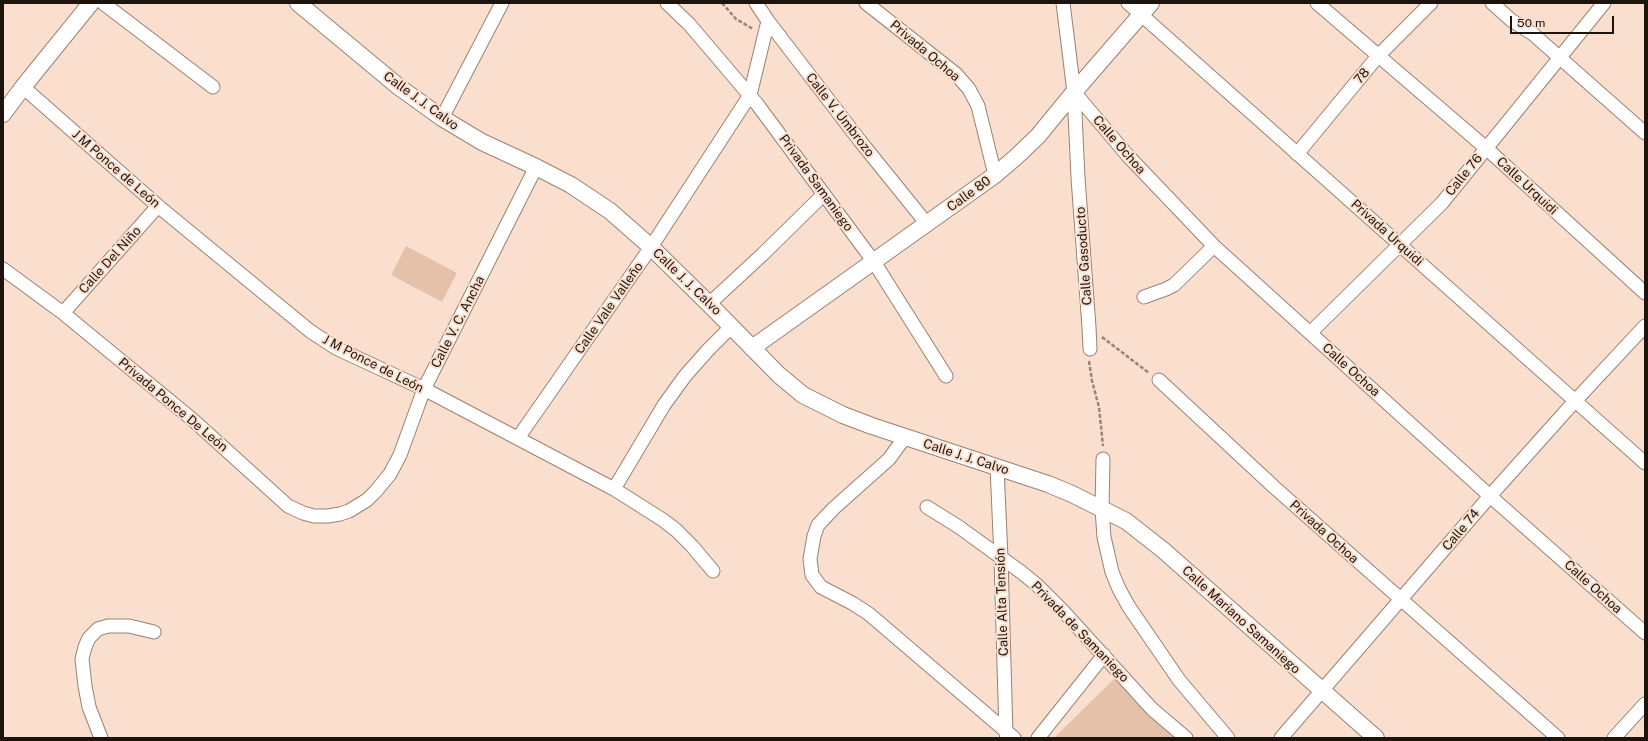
<!DOCTYPE html>
<meta charset="utf-8">
<style>
body{margin:0}
#map{position:relative;width:1648px;height:741px;overflow:hidden;background:#fbdfce;font-family:"Public Sans",sans-serif}
canvas{display:block}
.frame{position:absolute;inset:0;border:4px solid #1e140e;pointer-events:none}
.scale{position:absolute;left:1510px;top:16px;width:104px;height:18px;box-sizing:border-box;border:2px solid #1e140e;border-top:0;padding-left:5px;font-size:12px;line-height:14px;white-space:nowrap;color:#1e140e;-webkit-text-stroke:3px #fbdfce;paint-order:stroke}
</style>
<div id="map">
<canvas width="1648" height="741"></canvas>
<div class="frame"></div>
<div class="scale">50 m</div>
</div>
<script>
const g = document.querySelector('canvas').getContext('2d');
g.lineJoin = 'round';
function fill(path, color) { g.fillStyle = color; g.fill(path, 'evenodd'); }
const toPath = rows => new Path2D(rows.map(r => 'M' + r).join(''));
function stroke(path, color, width, dash) { g.strokeStyle = color; g.lineWidth = width; g.lineCap = dash ? 'butt' : 'round'; g.setLineDash(dash || []); g.stroke(path); }
function write(font, color, halo, rows, align = 'center') {
  g.font = font + ' "Public Sans",sans-serif'; g.lineWidth = 4; g.setLineDash([]); g.textBaseline = 'middle'; g.strokeStyle = halo; g.fillStyle = color; for (const [text, x, y, turn = 0] of rows) {
    g.save(); g.translate(x, y); g.rotate((+turn || 0) * Math.PI / 180); g.textAlign = isNaN(turn) ? turn : align; if (halo) g.strokeText(text, 0, 0); g.fillText(text, 0, 0); g.restore();
  }
}
const green = toPath([
 [406,246,457,273,442,302,391,275],
 [1115,678,1178,738,1054,738]
]);
const path = toPath([
 [722,3,736,19,753,29],
 [1102,337,1149,373],
 [1089,361,1092,381,1099,407,1103,446]
]);
const minor = toPath([
 [103,3,213,87],
 [667,3,689,24,757,104,874,262,946,376],
 [756,3,768,21,860,141,927,224],
 [866,3,956,74,969,89,978,106,995,175],
 [1063,3,1074,92,1078,178,1089,327,1090,349],
 [1128,3,1645,463],
 [1317,3,1486,148,1645,293],
 [1492,3,1511,20,1533,34,1645,133],
 [23,87,158,206,310,331,336,348,424,389,614,489,663,520,676,530,692,546,713,571],
 [1074,92,1128,156,1214,246,1490,496,1645,633],
 [442,118,502,3],
 [1297,154,1378,56,1431,3],
 [3,269,63,313,193,420,288,506,303,513,314,516,328,516,340,514,349,511,367,500,376,491,390,474,400,455,424,389,536,167],
 [1144,297,1166,289,1174,285,1214,246],
 [709,304,763,254,824,194],
 [63,313,158,206],
 [1310,333,1442,203,1604,3],
 [1159,380,1274,487,1558,738],
 [905,437,889,459,834,508,818,525,814,536,810,559,812,575,821,587,852,603,869,614,1014,738],
 [518,438,651,247,750,95,768,21],
 [1103,459,1102,509,1104,537,1112,572,1119,589,1129,607,1179,680,1228,738],
 [997,467,1001,558,1006,734],
 [614,489,664,405,685,376,708,350,732,326],
 [927,507,959,527,1021,572,1037,585,1063,611,1152,709,1186,738],
 [101,738,89,707,85,686,82,659,85,647,89,638,98,629,108,626,129,626,154,632],
 [1038,738,1104,655],
 [1281,738,1490,496,1575,401,1645,326],
 [1614,738,1645,704]
]);
const tertiary = toPath([
 [298,3,399,87,442,118,482,142,536,167,571,185,610,211,651,247,709,304,779,375,803,395,843,415,872,426,1048,484,1072,494,1126,521,1163,550,1376,738],
 [3,114,23,87,91,3],
 [752,348,995,175,1016,157,1038,136,1074,92,1151,3]
]);
const streetNames = [
 ["Privada Ochoa",925,51,40],
 ["78",1362,76,-50],
 ["Calle J. J. Calvo",421,101,36],
 ["Calle V. Umbrozo",840,115,52],
 ["Calle Ochoa",1119,145,49],
 ["J M Ponce de León",116,169,41],
 ["Calle 76",1464,175,-51],
 ["Privada Samaniego",816,183,54],
 ["Calle Urquidi",1527,186,43],
 ["Calle 80",969,194,-36],
 ["Privada Urquidi",1387,233,42],
 ["Calle Gasoducto",1084,256,-94],
 ["Calle Del Niño",110,260,-48],
 ["Calle J. J. Calvo",687,282,44],
 ["Calle Vale Valleño",609,308,-55],
 ["Calle V. C. Ancha",458,322,-63],
 ["J M Ponce de León",373,364,27],
 ["Calle Ochoa",1351,370,42],
 ["Privada Ponce De León",173,405,40],
 ["Calle J. J. Calvo",966,457,18],
 ["Calle 74",1461,530,-50],
 ["Privada Ochoa",1324,532,42],
 ["Calle Ochoa",1593,587,42],
 ["Calle Alta Tensión",1002,602,-92],
 ["Calle Mariano Samaniego",1241,620,42],
 ["Privada de Samaniego",1080,632,46]
];
fill(green, '#e6c1a9');
stroke(minor, '#9a8171', 15);
stroke(tertiary, '#9a8171', 18);
stroke(path, '#978377', 2.5, [4, 2]);
stroke(minor, '#fff', 13);
stroke(tertiary, '#fff', 16);
write('13px', '#1e140e', '#fbdfce', streetNames);
</script>
